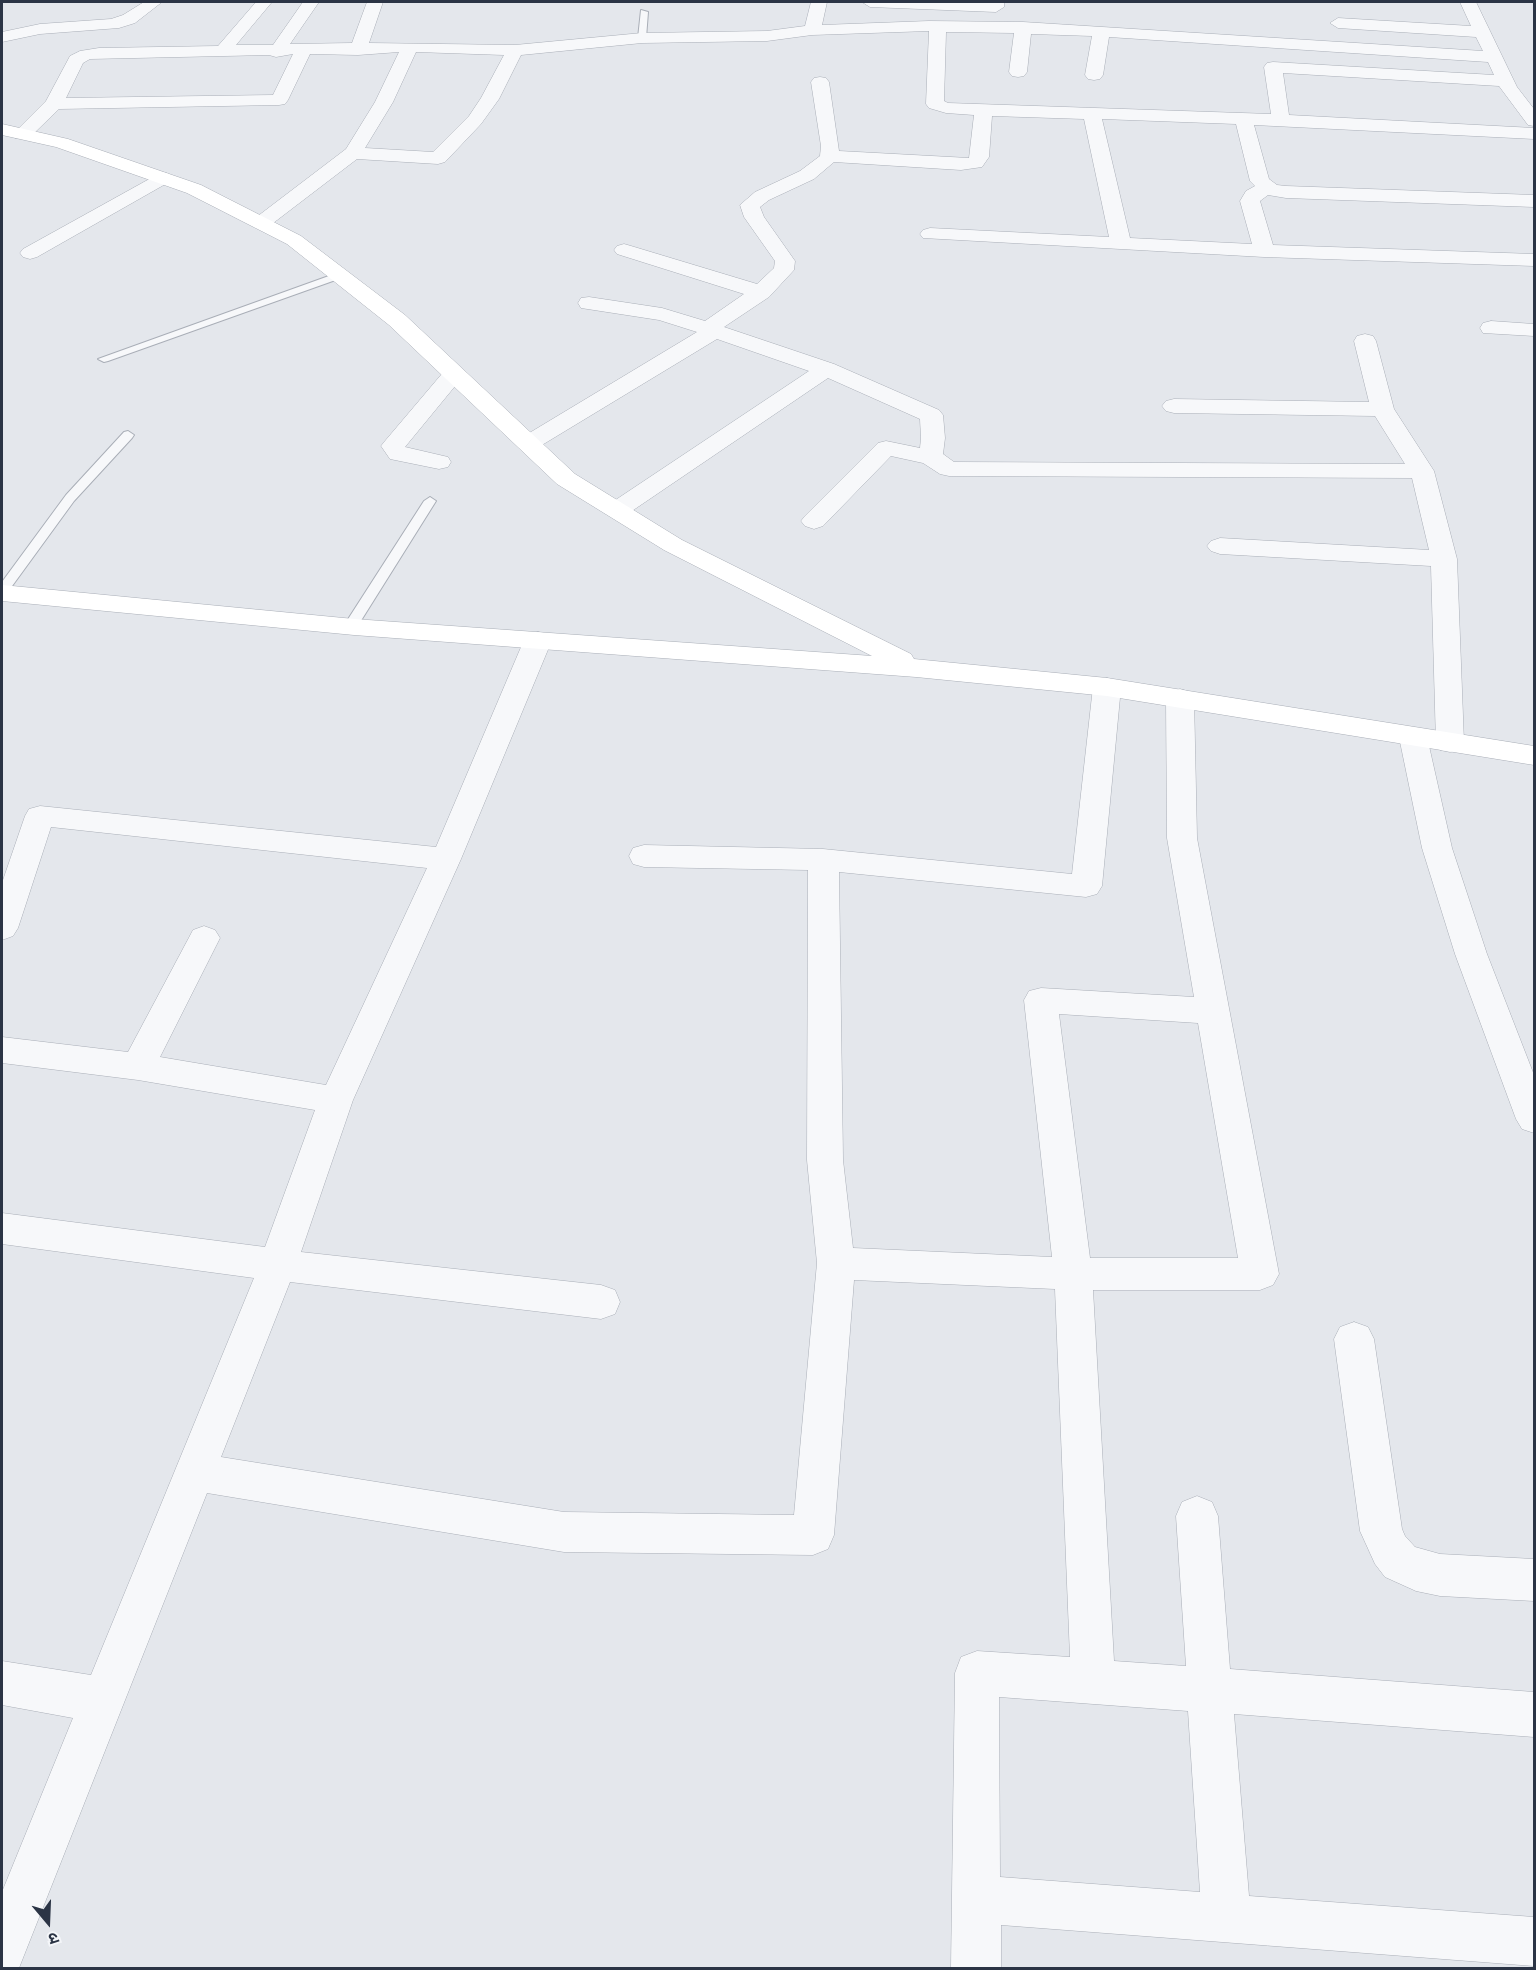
<!DOCTYPE html>
<meta charset="utf-8">
<style>
body{margin:0}
#map{position:relative;width:1536px;height:1970px;overflow:hidden;background:#e4e7ec;font-family:Inter,"Noto Sans Devanagari",sans-serif}
canvas{display:block}
.frame{position:absolute;inset:0;border:3px solid #2b3445;pointer-events:none}
.north{position:absolute;left:18px;top:1892px;width:60px;height:60px;-webkit-text-stroke:4px #f4f6f9;paint-order:stroke;rotate:161deg;font-size:16px;font-weight:700;line-height:24px;text-align:center;color:#2b3445}
.north::after{content:'';display:block;margin:auto;width:21px;height:27px;background:#2b3445;clip-path:polygon(50% 0,100% 100%,50% 72%,0 100%)}
</style>
<div id="map">
<canvas width="1536" height="1970"></canvas>
<div class="frame"></div>
<div class="north">उ</div>
</div>
<script>
const g = document.querySelector('canvas').getContext('2d');
g.lineJoin = 'round';
const toPath = rows => new Path2D(rows.map(r => 'M' + r).join(''));
function stroke(path, color, width, dash) { g.strokeStyle = color; g.lineWidth = width; g.lineCap = dash ? 'butt' : 'round'; g.setLineDash(dash || []); g.stroke(path); }
function fill(path, color) { g.fillStyle = color; g.fill(path, 'evenodd'); }
const lane = toPath([
 [641,10,648,12,646,38,642,41,638,38,641,10],
 [340,272,345,275,344,277,108,361,104,362,98,359,340,272],
 [128,431,134,435,132,438,74,501,7,593,2,594,2,582,66,495,124,432,128,431],
 [430,497,436,501,357,627,355,630,345,630,343,627,424,501,430,497]
]);
const street = toPath([
 [144,2,162,2,135,23,119,28,40,34,2,42,2,32,40,24,111,19,123,15,144,2],
 [256,2,272,2,236,45,273,45,303,2,319,2,290,44,352,43,367,2,383,2,369,43,515,45,642,33,767,31,805,26,811,2,827,2,822,25,929,21,1023,22,1483,51,1476,37,1338,28,1330,23,1338,18,1471,26,1460,2,1476,2,1517,87,1534,109,1534,126,1528,125,1499,86,1283,73,1289,115,1534,128,1534,139,1254,125,1269,179,1277,185,1286,186,1534,195,1534,207,1286,198,1268,195,1260,201,1273,245,1534,254,1534,266,1264,257,923,238,920,234,923,230,930,228,1109,237,1084,119,992,116,989,157,982,167,961,170,834,162,814,179,769,200,760,207,764,217,795,261,794,270,769,297,724,327,834,364,939,410,943,415,945,438,943,454,954,462,1405,464,1375,416,1174,413,1166,411,1162,406,1166,401,1174,399,1369,402,1354,341,1357,336,1365,334,1373,336,1376,341,1394,409,1434,471,1457,559,1464,743,1460,750,1450,752,1440,750,1436,743,1431,566,1220,554,1211,551,1207,546,1211,541,1220,538,1429,550,1412,478,949,476,940,474,923,463,891,456,823,526,814,529,805,526,801,521,805,516,878,443,886,441,920,448,921,438,920,419,828,378,626,515,617,517,608,515,605,510,608,505,809,371,717,339,537,448,529,450,521,448,517,443,521,438,697,332,659,320,581,308,578,303,581,298,589,297,662,308,705,321,744,294,617,254,614,250,617,246,624,244,631,246,757,284,774,268,775,261,744,217,740,205,755,192,800,171,820,156,821,146,811,82,814,78,820,77,826,78,829,82,839,151,969,158,974,115,946,113,929,108,926,104,929,31,812,35,767,41,642,43,521,55,499,99,481,124,445,162,438,164,357,159,268,227,261,229,254,227,251,223,254,219,346,149,375,102,399,52,358,55,310,54,288,100,285,104,279,105,59,109,29,138,15,138,13,134,46,101,70,56,80,51,99,48,218,46,256,2],
 [946,32,1014,33,1009,72,1012,76,1018,77,1024,76,1027,72,1031,34,1092,36,1085,75,1088,79,1094,80,1100,79,1103,75,1109,37,1488,62,1494,75,1273,62,1267,63,1264,67,1271,114,948,103,944,101,946,32],
 [416,52,504,55,481,98,469,116,433,152,365,148,393,102,416,52],
 [293,54,273,95,66,98,83,63,90,59,269,55,276,57,293,54],
 [1102,119,1236,124,1250,181,1255,186,1246,191,1240,201,1252,244,1130,238,1102,119],
 [862,2,1004,2,1004,7,996,12,870,7,862,2],
 [162,172,169,174,172,178,169,182,37,257,30,259,23,257,20,253,23,249,162,172],
 [1491,321,1534,324,1534,336,1483,333,1480,328,1483,323,1491,321],
 [454,367,462,369,465,374,405,447,448,457,451,462,448,467,439,469,390,459,381,446,385,441,446,369,454,367],
 [538,632,548,634,552,640,461,859,353,1100,301,1252,601,1285,615,1290,620,1302,615,1314,601,1319,290,1282,221,1457,564,1512,794,1515,817,1263,807,1160,808,870,644,867,633,864,629,856,633,848,644,845,823,849,1072,874,1093,687,1097,681,1107,678,1117,681,1121,687,1102,886,1097,894,1086,897,839,872,843,1160,853,1248,1052,1257,1024,1000,1029,991,1041,988,1194,997,1167,838,1166,698,1170,692,1180,689,1190,692,1194,698,1197,838,1279,1274,1273,1285,1260,1290,1093,1290,1114,1661,1186,1666,1176,1516,1182,1502,1197,1496,1212,1502,1218,1516,1230,1669,1534,1692,1534,1737,1234,1714,1249,1896,1534,1917,1534,1966,1001,1925,1001,1968,951,1968,955,1673,961,1657,977,1651,1070,1657,1055,1289,854,1280,834,1535,828,1549,813,1555,564,1552,207,1493,19,1968,2,1968,2,1892,73,1718,2,1705,2,1661,91,1675,254,1278,2,1244,2,1213,265,1247,315,1110,138,1080,2,1063,2,1037,128,1052,193,930,204,926,215,930,220,938,160,1057,326,1085,427,868,51,827,18,928,13,936,2,940,2,883,25,816,29,809,40,806,436,847,524,640,528,634,538,632],
 [1059,1014,1198,1023,1238,1258,1090,1258,1059,1014],
 [999,1697,1188,1711,1200,1892,1000,1877,999,1697],
 [1413,728,1423,730,1427,737,1452,848,1487,954,1534,1075,1534,1133,1522,1129,1516,1119,1455,954,1422,848,1399,737,1403,730,1413,728],
 [1354,1322,1368,1327,1374,1339,1402,1529,1405,1536,1415,1547,1440,1554,1534,1559,1534,1601,1440,1596,1416,1591,1385,1577,1375,1564,1360,1531,1334,1339,1340,1327,1354,1322]
]);
const secondary = toPath([
 [2,124,68,139,201,185,301,236,405,315,575,474,682,540,911,654,914,659,1107,678,1534,746,1534,765,1107,696,916,677,354,635,2,601,2,585,354,619,872,656,664,550,557,484,389,325,287,244,187,193,56,147,2,135,2,124]
]);
stroke(lane, '#a9aeb7', 2);
stroke(street, '#a9aeb7', 1);
stroke(secondary, '#a9aeb7', 1);
fill(lane, '#f7f8fa');
fill(street, '#f7f8fa');
fill(secondary, '#fff');
</script>
